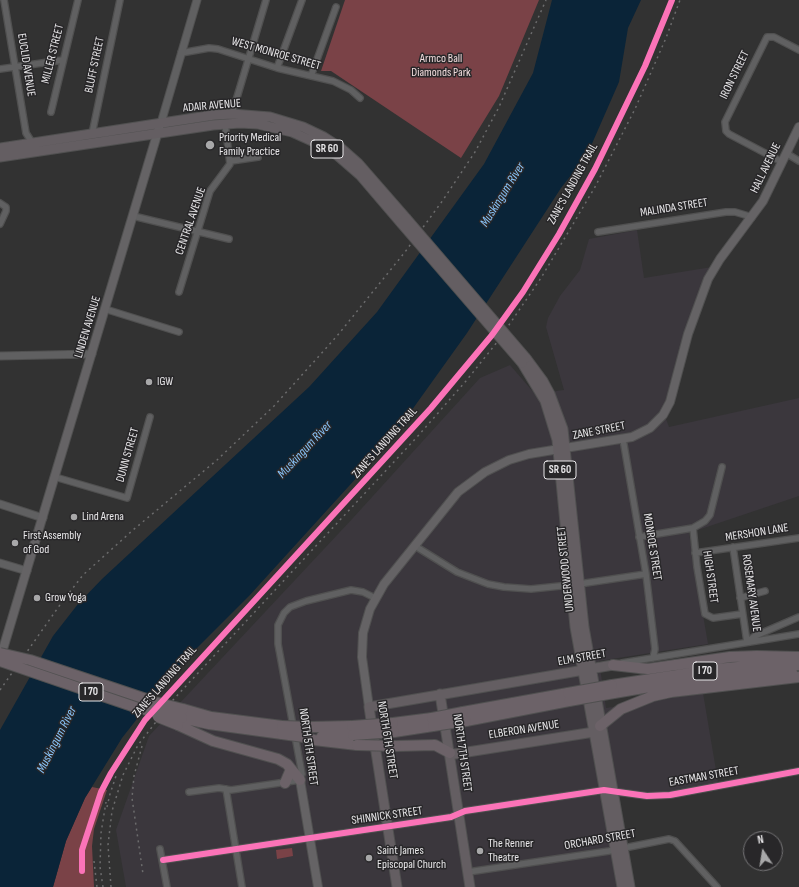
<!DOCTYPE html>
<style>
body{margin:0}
#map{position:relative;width:799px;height:887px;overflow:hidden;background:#323232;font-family:"Sofia Sans Condensed",sans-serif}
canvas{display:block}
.north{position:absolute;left:743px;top:831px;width:40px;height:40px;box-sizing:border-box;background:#282729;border:1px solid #757476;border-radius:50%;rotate:348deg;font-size:11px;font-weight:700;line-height:16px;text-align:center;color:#e8e7e9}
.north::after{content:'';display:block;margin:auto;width:14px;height:18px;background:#a8a8a9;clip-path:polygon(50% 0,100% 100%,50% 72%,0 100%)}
</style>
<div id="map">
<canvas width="799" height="887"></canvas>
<div class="north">N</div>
</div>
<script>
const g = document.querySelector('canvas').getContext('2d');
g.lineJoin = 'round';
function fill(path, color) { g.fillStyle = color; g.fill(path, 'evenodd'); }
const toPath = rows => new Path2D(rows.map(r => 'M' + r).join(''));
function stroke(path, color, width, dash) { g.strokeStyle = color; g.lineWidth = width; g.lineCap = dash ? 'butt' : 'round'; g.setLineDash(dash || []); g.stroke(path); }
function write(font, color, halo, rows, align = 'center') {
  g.font = font + ' "Sofia Sans Condensed",sans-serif'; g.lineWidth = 3; g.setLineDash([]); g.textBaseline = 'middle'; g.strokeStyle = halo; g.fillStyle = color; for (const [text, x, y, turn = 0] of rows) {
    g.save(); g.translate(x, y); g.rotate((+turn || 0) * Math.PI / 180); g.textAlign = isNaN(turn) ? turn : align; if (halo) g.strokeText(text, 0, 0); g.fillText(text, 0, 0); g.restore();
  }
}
const built = toPath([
 [637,230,644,278,712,267,693,307,670,395,663,411,669,427,799,398,799,496,689,533,708,644,599,661,606,708,703,693,719,788,656,798,625,795,621,796,618,801,632,887,126,887,116,830,149,736,353,518,480,378,510,365,535,394,564,390,546,327,548,318,560,296,580,270,589,239]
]);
const green = toPath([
 [345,0,539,0,499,96,461,158,331,71,321,71],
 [92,787,107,790,94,829,92,846,94,887,53,887,66,841,85,798],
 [292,848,293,856,277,859,276,850]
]);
const water = toPath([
 [552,0,641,0,628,28,619,82,587,155,561,188,467,333,389,442,249,596,177,668,122,738,85,798,66,841,53,887,0,887,0,730,53,636,78,604,102,579,309,387,377,312,484,164,533,73]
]);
const minor = toPath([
 [4,0,26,133,33,144],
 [181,53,209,48,218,49,277,68,333,81,351,90,360,98],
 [277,68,302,0],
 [0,69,63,60],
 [311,76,336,7],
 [51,112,78,0],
 [232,114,266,0],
 [92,134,120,0],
 [786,153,799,161],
 [231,161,258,157],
 [782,162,729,134,726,131,725,122,767,37,774,37,799,50],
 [0,203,6,207,6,211,0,224],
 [133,216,229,239],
 [598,232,726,212,735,212,752,217],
 [179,292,210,191,230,164,225,123],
 [105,309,179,332],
 [623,439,646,574,655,649,653,658],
 [55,477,127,498,150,417],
 [693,528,697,567,705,614,713,618,742,614],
 [639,537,693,528,705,521,710,515,722,467],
 [415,546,457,572,488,584,504,587,531,589,570,585],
 [733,547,747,642,755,636,799,617],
 [695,553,799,538],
 [579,584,646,574],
 [740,598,765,591],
 [622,663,799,634],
 [226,789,242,887],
 [189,792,219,788,231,790,300,780,302,774,278,644,278,625,284,613,290,607,306,601,351,590,363,592,375,598],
 [160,849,167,887],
 [163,860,451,817,465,811,604,790,647,796,670,795,799,771],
 [468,872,609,851,669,839,675,841,717,887]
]);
const tertiary = toPath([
 [161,123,197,0],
 [0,356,92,354],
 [0,504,43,518],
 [0,563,27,571]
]);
const secondary = toPath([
 [0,659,159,128],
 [369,707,362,657,363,633,370,609,384,584,458,492,485,472,509,460,529,454,632,437,650,428,663,415,670,402,688,334,708,279,720,259,763,201,799,127],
 [300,780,318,887]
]);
const primary = toPath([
 [0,148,214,115,232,114,270,117,303,127,324,137,341,148,358,163,406,218],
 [0,157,213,125,240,123,258,124,292,132,323,146,337,155,360,175,401,223],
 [526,358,543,381,550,394,563,429,584,627,630,887],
 [522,363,545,401,557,440,575,627,622,887],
 [440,694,470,887],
 [450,753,455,754,594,732,597,729],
 [397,887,369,707,613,665]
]);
const motorway = toPath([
 [613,665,648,669,730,657,757,656,799,657],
 [612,685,717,669,759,665,799,665],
 [614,693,673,683,726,676,792,672],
 [183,709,211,717,282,726],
 [463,712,568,693],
 [182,718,209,724,282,734],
 [466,721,569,701],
 [393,723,432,718],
 [178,725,213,741,278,759,287,764,300,780],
 [600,726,621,709,653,696,671,692,799,677],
 [310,727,352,726],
 [394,732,433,726],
 [322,736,353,735],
 [304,737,314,740,357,745],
 [396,746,435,745,450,753],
 [285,783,291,769]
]);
const rail = toPath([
 [0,690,62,602,83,575,133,530,217,460,274,406,337,336,405,252,443,200,475,152,499,107,546,0],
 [142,746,134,776,132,798,143,874],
 [107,807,110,794,117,773],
 [94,861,97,887],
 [103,887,100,867,101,833,106,802],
 [111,887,108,845,112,811,123,775,138,745,173,700,417,437,466,381,498,341,541,278,595,187,635,109,666,38,680,0]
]);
const primaryBridge = toPath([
 [406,218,526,358],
 [401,223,522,363]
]);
const motorwayBridge = toPath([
 [0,653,30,660,155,702,183,709],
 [0,661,138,708,182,718],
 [568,693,612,685],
 [569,701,614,693],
 [158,717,178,725],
 [432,718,463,712],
 [282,726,310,727],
 [352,726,393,723],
 [433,726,466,721],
 [282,734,304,737],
 [353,735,394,732],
 [357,745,396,746]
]);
const cycleway = toPath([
 [163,860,451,817,465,811,604,790,647,796,670,795,799,771],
 [82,871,82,850,101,792,111,773,145,720,431,408,492,335,523,292,559,234,595,169,645,66,672,0]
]);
const markers = [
 [210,145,5,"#a8a8a9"],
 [149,382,4,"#a8a8a9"],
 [74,517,4,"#a8a8a9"],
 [15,543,4,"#a8a8a9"],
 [37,598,4,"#a8a8a9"],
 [480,851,4,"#a8a8a9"],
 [369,858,4,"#a8a8a9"]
];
const shields = [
 [327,149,32],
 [560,470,32],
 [705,671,24],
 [91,692,24]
];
const shieldNames = [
 ["SR 60",327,149],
 ["SR 60",560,470],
 ["I 70",705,671],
 ["I 70",91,692]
];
const streetNames = [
 ["MILLER STREET",53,54,-76],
 ["WEST MONROE STREET",276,54,16],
 ["EUCLID AVENUE",26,65,81],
 ["BLUFF STREET",95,65,-78],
 ["IRON STREET",735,75,-64],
 ["ADAIR AVENUE",212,106,-5],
 ["HALL AVENUE",766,168,-64],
 ["ZANE'S LANDING TRAIL",573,184,-61],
 ["MALINDA STREET",674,208,-9],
 ["CENTRAL AVENUE",191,221,-71],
 ["LINDEN AVENUE",88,327,-73],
 ["ZANE STREET",599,431,-11],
 ["ZANE'S LANDING TRAIL",385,443,-48],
 ["DUNN STREET",128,455,-74],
 ["MERSHON LANE",757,533,-9],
 ["MONROE STREET",652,547,81],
 ["UNDERWOOD STREET",566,569,-96],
 ["HIGH STREET",710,577,82],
 ["ROSEMARY AVENUE",751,593,82],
 ["ELM STREET",582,658,-10],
 ["ZANE'S LANDING TRAIL",165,682,-49],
 ["ELBERON AVENUE",524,730,-9],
 ["NORTH 6TH STREET",387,740,81],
 ["NORTH 5TH STREET",308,747,82],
 ["NORTH 7TH STREET",462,753,82],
 ["EASTMAN STREET",704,777,-10],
 ["SHINNICK STREET",387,816,-8],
 ["ORCHARD STREET",600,840,-10]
];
const parkNames = [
 ["Armco Ball",441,59],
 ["Diamonds Park",441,73]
];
const poiNames = [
 ["Priority Medical",219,138],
 ["Family Practice",219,152],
 ["IGW",157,382],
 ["Lind Arena",82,517],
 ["First Assembly",23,536],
 ["of God",23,550],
 ["Grow Yoga",45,598],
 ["The Renner",488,844],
 ["Theatre",488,858],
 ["Saint James",377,851],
 ["Episcopal Church",377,865]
];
const waterNames = [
 ["Muskingum River",503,195,-58],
 ["Muskingum River",305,450,-47],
 ["Muskingum River",57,740,-63]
];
fill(built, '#3b373d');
fill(green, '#7a4247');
fill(water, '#0a2438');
stroke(minor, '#505050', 8);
stroke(tertiary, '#505050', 9);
stroke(secondary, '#505050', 10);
stroke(primary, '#505050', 11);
stroke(motorway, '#505050', 12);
stroke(minor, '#606061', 5.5);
stroke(tertiary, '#606061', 7);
stroke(secondary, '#656365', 8);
stroke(primary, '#645e62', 9);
stroke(motorway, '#6c6268', 10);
stroke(rail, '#6c6c6d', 1.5, [2, 4]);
stroke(primaryBridge, '#505050', 11, []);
stroke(motorwayBridge, '#505050', 12, []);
stroke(primaryBridge, '#645e62', 9);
stroke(motorwayBridge, '#6c6268', 10);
stroke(cycleway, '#fb73b8', 6);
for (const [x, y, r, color] of markers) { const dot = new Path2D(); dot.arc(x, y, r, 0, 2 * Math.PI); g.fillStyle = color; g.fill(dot); stroke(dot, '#282729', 1.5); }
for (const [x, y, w] of shields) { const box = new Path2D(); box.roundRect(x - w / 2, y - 9, w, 18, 3); g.fillStyle = '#282729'; g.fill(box); stroke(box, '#e8e7e9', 1); }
write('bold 11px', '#e8e7e9', null, shieldNames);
write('12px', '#e8e7e9', '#282729', streetNames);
write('12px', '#f3ddde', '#282729', parkNames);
write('12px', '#e8e7e9', '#282729', poiNames, 'left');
write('italic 13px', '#89c5fa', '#282729', waterNames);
</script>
